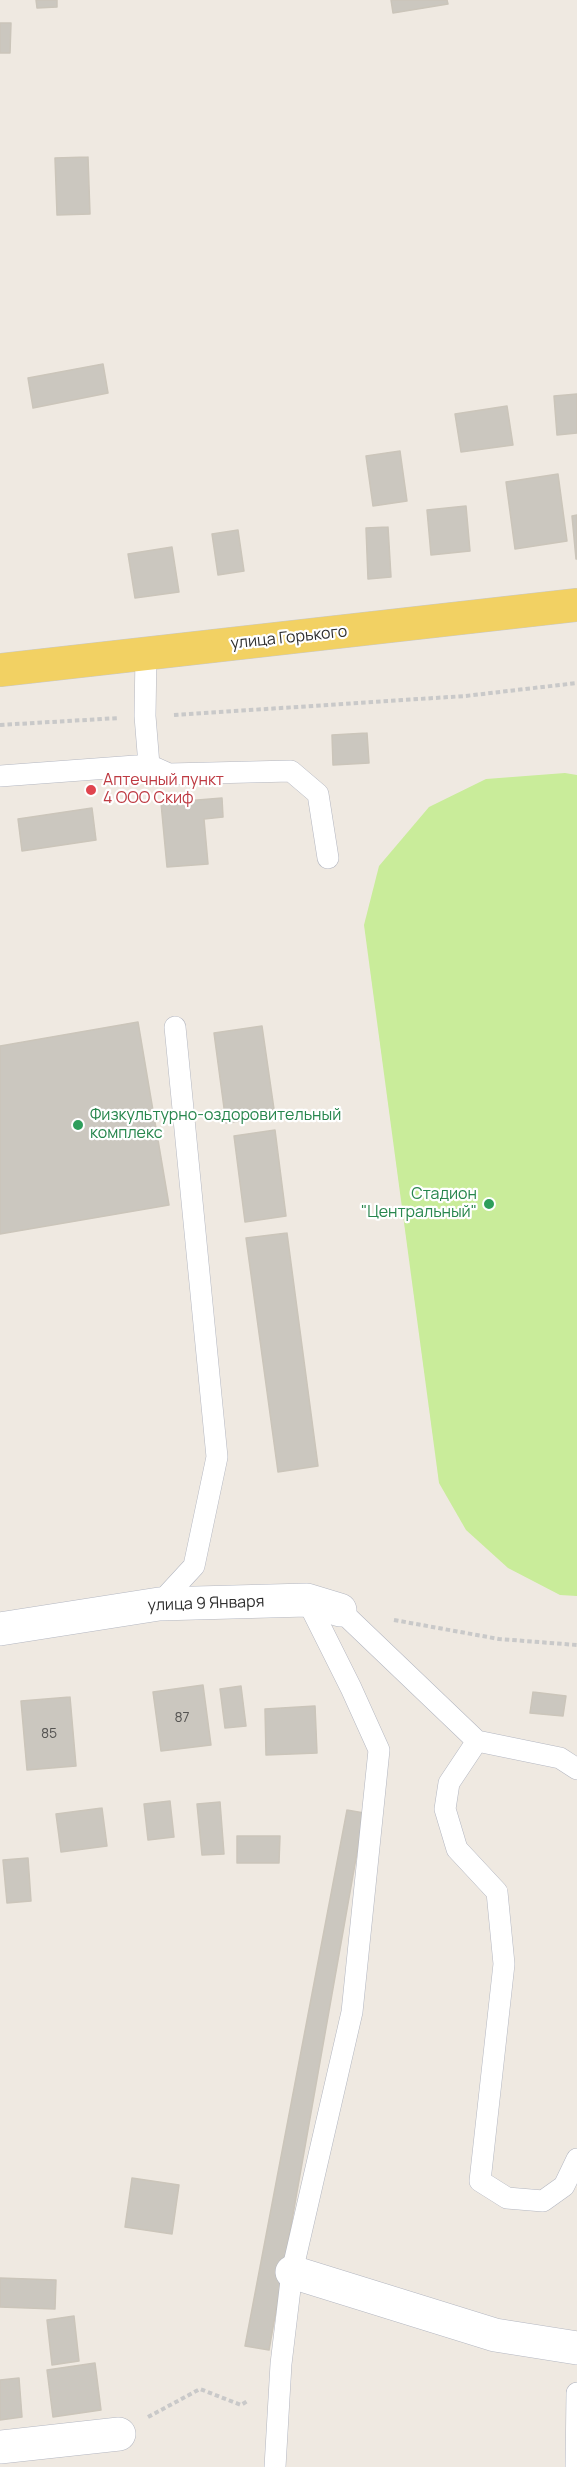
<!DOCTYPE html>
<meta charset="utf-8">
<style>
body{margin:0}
canvas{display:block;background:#efe9e1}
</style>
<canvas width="577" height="2467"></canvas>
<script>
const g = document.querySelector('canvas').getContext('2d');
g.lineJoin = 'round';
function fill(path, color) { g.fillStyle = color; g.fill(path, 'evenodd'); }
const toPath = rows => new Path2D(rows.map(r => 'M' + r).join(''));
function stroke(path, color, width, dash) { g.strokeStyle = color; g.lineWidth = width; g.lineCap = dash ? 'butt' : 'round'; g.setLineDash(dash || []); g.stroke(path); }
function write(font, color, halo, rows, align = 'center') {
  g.font = font + ' Manrope,sans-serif'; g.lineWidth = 4.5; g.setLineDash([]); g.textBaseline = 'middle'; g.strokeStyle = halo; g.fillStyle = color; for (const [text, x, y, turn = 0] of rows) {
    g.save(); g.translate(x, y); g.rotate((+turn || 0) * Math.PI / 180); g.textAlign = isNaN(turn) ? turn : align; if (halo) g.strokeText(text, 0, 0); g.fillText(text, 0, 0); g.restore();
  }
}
const pitch = toPath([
 [565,773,577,775,577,1596,560,1595,508,1568,466,1530,439,1483,364,925,379,866,429,807,486,779]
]);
const building = toPath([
 [36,0,57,0,57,7,37,8,36,0],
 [391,0,447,0,448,4,393,13,391,0],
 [0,23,11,23,10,53,0,53,0,23],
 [88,157,90,214,57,215,55,158,88,157],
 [103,364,108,393,33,408,28,378,103,364],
 [577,394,577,433,557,435,554,396,577,394],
 [507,406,513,445,461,452,455,414,507,406],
 [400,451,407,501,373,506,366,456,400,451],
 [558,474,567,541,515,549,506,482,558,474],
 [466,506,470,551,431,555,427,510,466,506],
 [577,515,577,559,576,559,572,516,577,515],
 [388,527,391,577,368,579,366,528,388,527],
 [238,530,244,571,218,575,212,534,238,530],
 [172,547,179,592,135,598,128,554,172,547],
 [367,733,369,763,333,765,332,735,367,733],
 [222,798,223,817,204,819,208,864,167,867,161,803,222,798],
 [92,808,96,840,22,851,18,819,92,808],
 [138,1022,169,1205,0,1234,0,1046,138,1022],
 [262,1026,275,1116,226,1123,214,1033,262,1026],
 [275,1130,286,1216,245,1222,234,1136,275,1130],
 [287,1233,318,1466,278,1472,246,1238,287,1233],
 [203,1685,211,1745,161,1751,153,1692,203,1685],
 [241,1686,246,1726,225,1728,220,1689,241,1686],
 [533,1692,566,1696,563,1716,530,1713,533,1692],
 [70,1697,76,1766,27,1770,21,1701,70,1697],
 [315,1706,317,1753,266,1755,265,1709,315,1706],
 [170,1801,174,1837,148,1840,144,1804,170,1801],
 [220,1802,224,1854,202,1855,197,1804,220,1802],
 [102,1808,107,1846,61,1852,56,1814,102,1808],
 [347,1810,364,1813,269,2350,245,2346,347,1810],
 [237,1836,280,1836,279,1863,237,1863,237,1836],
 [28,1858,31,1901,7,1903,3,1860,28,1858],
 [132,2178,179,2185,172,2234,125,2227,132,2178],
 [0,2278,56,2280,55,2309,0,2307,0,2278],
 [74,2316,79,2361,52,2365,47,2320,74,2316],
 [95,2363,101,2410,53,2417,47,2370,95,2363],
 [19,2378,22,2417,0,2420,0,2380,19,2378]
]);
const path = toPath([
 [174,715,465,696,577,683],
 [0,725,119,718],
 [394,1620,499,1639,577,1645],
 [148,2417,200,2389,241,2405,249,2400]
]);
const lane = toPath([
 [149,765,169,774,291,771,318,794,328,858],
 [0,776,149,765,145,716,146,654],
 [159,1604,194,1566,217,1457,175,1027],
 [340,1610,477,1741,560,1758,577,1769],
 [477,1741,449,1783,445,1809,457,1849,497,1892,504,1964,480,2181,507,2198,543,2201,564,2186,577,2159],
 [275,2467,281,2364,292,2272,352,2012,379,1750,351,1688,307,1600],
 [576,2467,577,2393]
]);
const street = toPath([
 [0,1629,159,1604,307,1600,340,1610],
 [292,2272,495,2335,577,2348],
 [0,2447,119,2434]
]);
const primary = toPath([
 [0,670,577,605]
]);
const markers = [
 [91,790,6,"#e0444e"],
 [78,1125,6,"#2e9e5b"],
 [489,1204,6,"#2e9e5b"]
];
const numberNames = [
 ["87",182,1718],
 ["85",49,1734]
];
const streetNames = [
 ["улица Горького",289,638,-6],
 ["улица 9 Января",206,1604,-2]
];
const healthNames = [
 ["Аптечный пункт",103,781],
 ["4 ООО Скиф",103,799]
];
const leisureNames = [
 ["Физкультурно-оздоровительный",90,1116],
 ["комплекс",90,1134],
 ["Стадион",477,1195,"right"],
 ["\"Центральный\"",477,1213,"right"]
];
fill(pitch, '#c9ec9a');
fill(building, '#cbc7bf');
stroke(building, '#cbc5ba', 1.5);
stroke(lane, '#b4b7c1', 22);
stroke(street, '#b4b7c1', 34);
stroke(primary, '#c9c9c9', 34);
stroke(path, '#c9c9c9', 4, [4.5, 3]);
stroke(lane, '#fff', 21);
stroke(street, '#fff', 33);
stroke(primary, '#f2d163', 33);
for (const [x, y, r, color] of markers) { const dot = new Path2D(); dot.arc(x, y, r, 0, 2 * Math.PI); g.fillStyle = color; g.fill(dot); stroke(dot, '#fff', 2); }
write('14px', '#555452', null, numberNames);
write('16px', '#2e2e2e', '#fff', streetNames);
write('16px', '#be3a42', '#fff', healthNames, 'left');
write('16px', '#27864d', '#fff', leisureNames, 'left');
</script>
